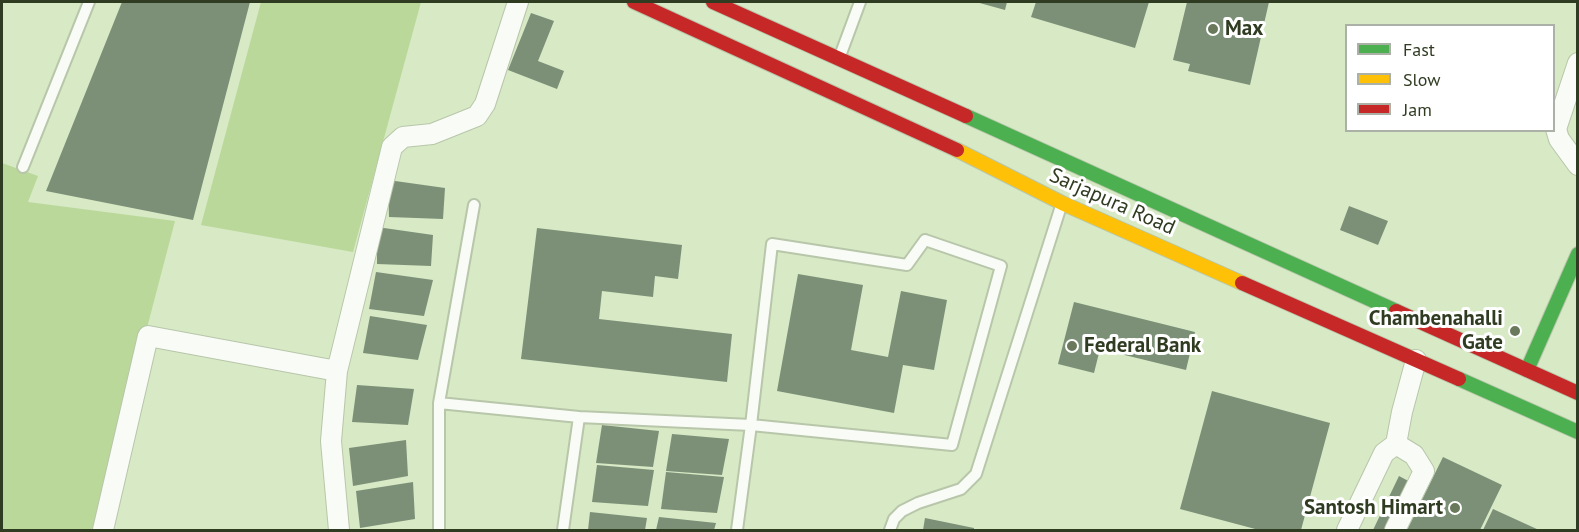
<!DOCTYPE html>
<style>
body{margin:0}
#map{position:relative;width:1579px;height:532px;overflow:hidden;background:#d7e9c5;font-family:"PT Sans",sans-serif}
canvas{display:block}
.frame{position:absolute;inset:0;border:3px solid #303c22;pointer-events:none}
.legend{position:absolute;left:1345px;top:24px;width:210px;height:108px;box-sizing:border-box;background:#fff;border:2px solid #acb1a7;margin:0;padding:8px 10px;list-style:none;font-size:18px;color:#303c22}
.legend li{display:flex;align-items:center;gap:12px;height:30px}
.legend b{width:30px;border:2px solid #acb1a7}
</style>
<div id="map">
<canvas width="1579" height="532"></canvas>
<div class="frame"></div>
<ul class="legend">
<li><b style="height:8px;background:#4caf50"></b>Fast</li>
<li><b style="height:8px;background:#ffc107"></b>Slow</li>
<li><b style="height:8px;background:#c62828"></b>Jam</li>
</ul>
</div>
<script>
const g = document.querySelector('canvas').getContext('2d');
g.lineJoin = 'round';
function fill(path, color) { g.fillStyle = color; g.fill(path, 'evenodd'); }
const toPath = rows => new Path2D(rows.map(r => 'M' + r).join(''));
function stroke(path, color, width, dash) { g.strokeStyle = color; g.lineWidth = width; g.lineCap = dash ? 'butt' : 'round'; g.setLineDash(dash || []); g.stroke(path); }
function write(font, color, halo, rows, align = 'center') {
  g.font = font + ' "PT Sans",sans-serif'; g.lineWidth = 6; g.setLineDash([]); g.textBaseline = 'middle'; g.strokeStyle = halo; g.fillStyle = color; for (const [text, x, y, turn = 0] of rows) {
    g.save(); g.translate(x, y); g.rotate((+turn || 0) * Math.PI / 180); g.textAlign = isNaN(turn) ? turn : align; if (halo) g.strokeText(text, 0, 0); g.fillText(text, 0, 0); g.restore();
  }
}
const green = toPath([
 [261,2,421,2,353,252,201,225],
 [2,163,38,176,28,202,175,221,94,530,2,530]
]);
const building = toPath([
 [122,2,250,2,193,220,46,191],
 [976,2,1007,2,1005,10],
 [1036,2,1149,2,1135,48,1031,17],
 [1187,2,1269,2,1250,85,1188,71,1190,64,1173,60],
 [531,13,554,21,538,61,564,71,557,89,508,70],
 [388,180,445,188,443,219,389,217],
 [1349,206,1388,221,1378,245,1340,230],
 [377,227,433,235,431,266,377,264],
 [537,228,682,245,678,279,655,276,653,297,602,291,599,319,732,334,727,382,521,359],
 [376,272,433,280,424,316,369,309],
 [798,274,863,285,851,350,888,357,901,291,947,300,934,370,903,365,894,413,777,391],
 [1074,302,1195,332,1186,370,1100,349,1094,373,1058,364],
 [370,316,427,325,418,360,363,353],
 [357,385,414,389,408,425,352,422],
 [1212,391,1330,423,1301,530,1259,530,1180,509],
 [602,425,659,431,653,467,596,463],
 [672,434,729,439,722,475,666,471],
 [406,440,408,476,353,486,349,448],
 [1443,457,1502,485,1480,530,1407,530],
 [597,465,654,470,648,506,592,502],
 [666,472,724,477,717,513,661,509],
 [1399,476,1414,484,1392,530,1373,530],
 [413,482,415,519,360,528,356,491],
 [1493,509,1539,530,1483,530],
 [590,512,647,518,645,530,588,530],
 [659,517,716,523,714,530,656,530],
 [925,518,974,528,974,530,923,530]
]);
const lane = toPath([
 [840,56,860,2],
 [23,167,89,2],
 [925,240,1001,266,952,445,751,425,772,244,907,265,925,240],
 [439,403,579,417,751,425,737,530],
 [439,530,439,403,474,205],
 [563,530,579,417],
 [890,530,894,519,902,511,918,503,961,489,976,474,1061,206]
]);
const street = toPath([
 [1578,63,1556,129,1559,139,1578,165],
 [103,530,148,336,337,371],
 [339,530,331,441,337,371,392,147,403,137,432,134,477,116,485,104,518,2],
 [1347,530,1384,453,1396,444,1402,412,1416,360],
 [1395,530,1424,471,1414,455,1396,444]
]);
const fast = toPath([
 [966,116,1396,311],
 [1527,370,1578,254],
 [1459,379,1578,432]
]);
const slow = toPath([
 [957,150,1062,203,1242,283]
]);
const jam = toPath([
 [634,2,957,150],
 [713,2,966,116],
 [1242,283,1459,379],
 [1396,311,1578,393]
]);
const markers = [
 [1213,29,6,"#6a795b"],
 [1515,331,6,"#6a795b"],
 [1072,346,6,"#6a795b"],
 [1455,508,6,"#6a795b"]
];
const poiNames = [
 ["Max",1225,29],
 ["Chambenahalli",1503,319,"right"],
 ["Gate",1503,343,"right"],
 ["Federal Bank",1084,346],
 ["Santosh Himart",1443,508,"right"]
];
const streetNames = [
 ["Sarjapura Road",1112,202,24]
];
fill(green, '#bad89a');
fill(building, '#7c9077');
stroke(lane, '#b8c6aa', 14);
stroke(street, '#b8c6aa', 22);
stroke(fast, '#b8c6aa', 16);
stroke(slow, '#b8c6aa', 16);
stroke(jam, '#b8c6aa', 16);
stroke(lane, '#f9fcf6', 10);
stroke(street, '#f9fcf6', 20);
stroke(fast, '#4caf50', 14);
stroke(slow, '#ffc107', 14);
stroke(jam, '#c62828', 14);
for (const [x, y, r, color] of markers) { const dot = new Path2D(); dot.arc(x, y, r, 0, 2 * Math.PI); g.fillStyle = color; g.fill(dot); stroke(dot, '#fff', 2); }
write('bold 21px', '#303c22', '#fff', poiNames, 'left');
write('21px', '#303c22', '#fff', streetNames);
</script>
